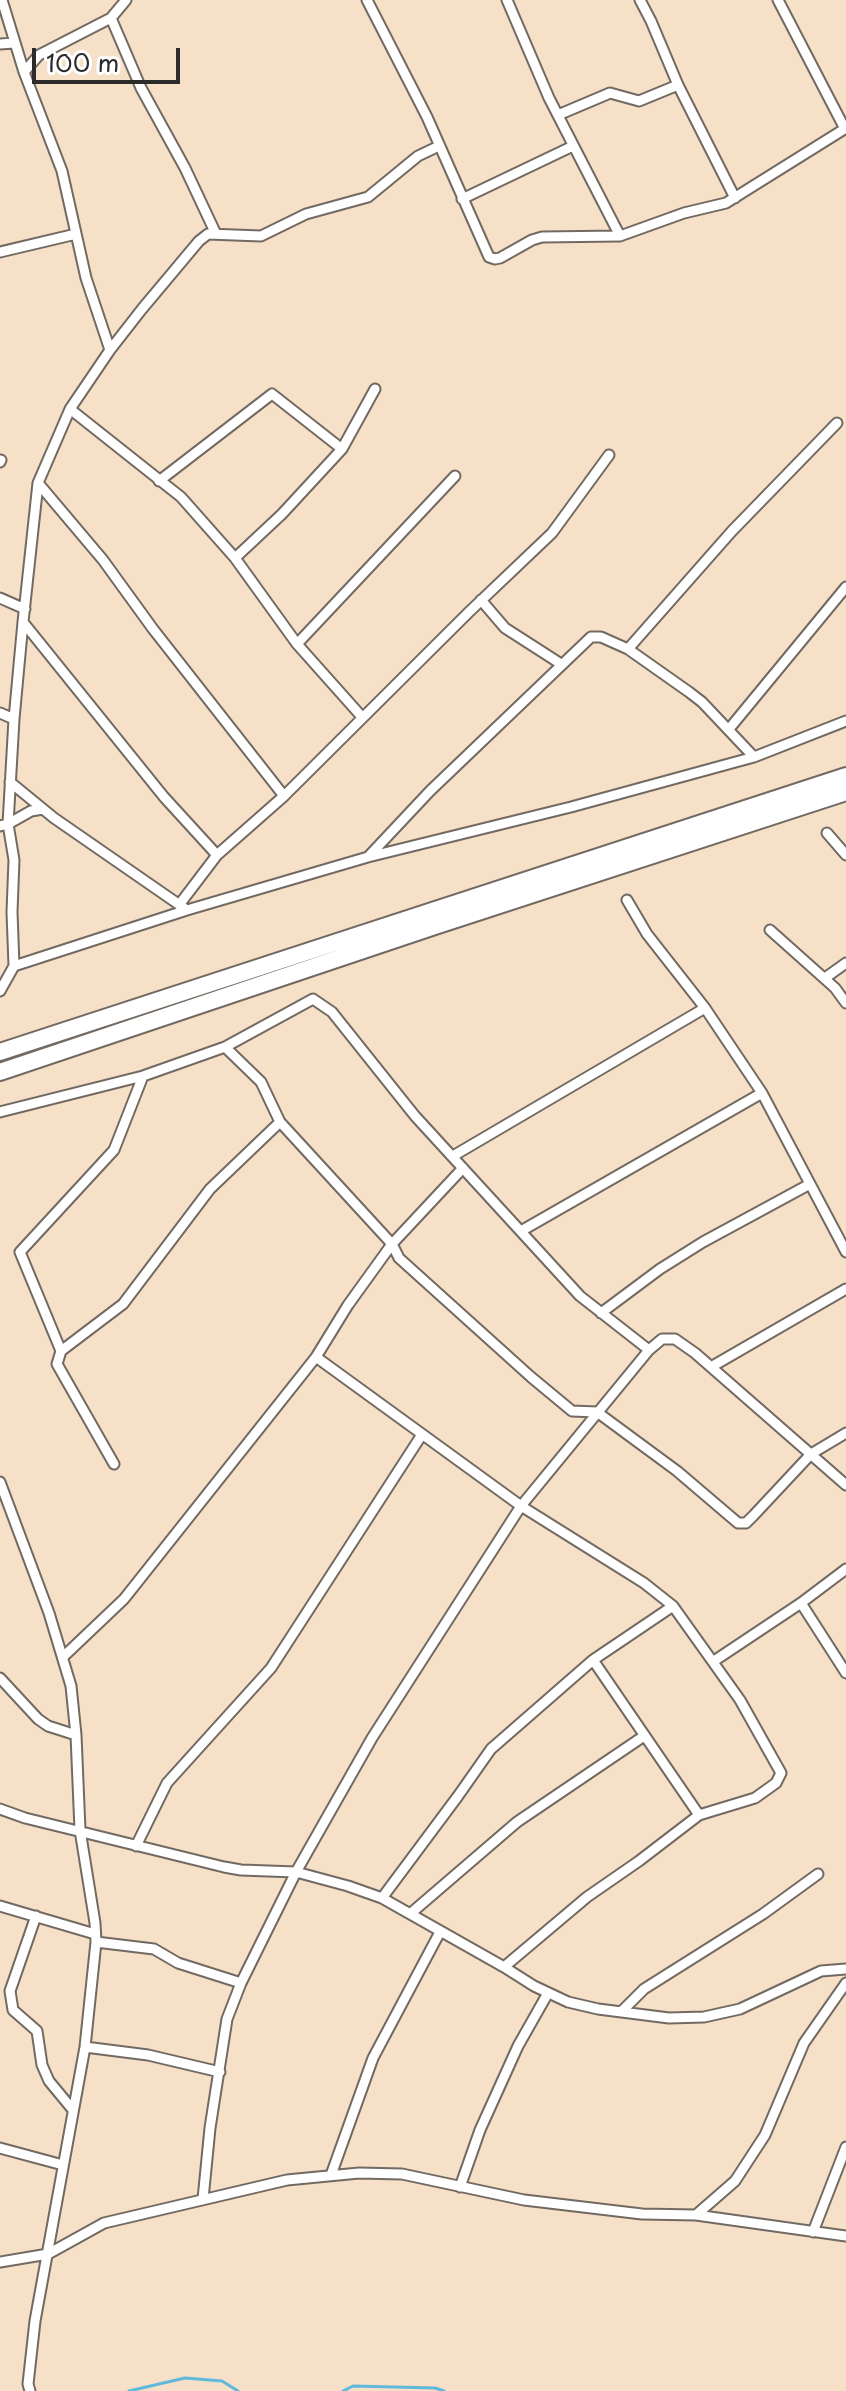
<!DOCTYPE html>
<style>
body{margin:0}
#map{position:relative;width:846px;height:2391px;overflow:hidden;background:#f6e0c7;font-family:"Playpen Sans",sans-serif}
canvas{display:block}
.scale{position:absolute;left:32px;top:48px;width:148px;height:36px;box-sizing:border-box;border:4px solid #2b2b2b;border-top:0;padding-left:10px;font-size:24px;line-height:28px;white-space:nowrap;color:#2b2b2b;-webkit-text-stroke:6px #fff;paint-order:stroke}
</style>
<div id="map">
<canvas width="846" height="2391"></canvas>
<div class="scale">100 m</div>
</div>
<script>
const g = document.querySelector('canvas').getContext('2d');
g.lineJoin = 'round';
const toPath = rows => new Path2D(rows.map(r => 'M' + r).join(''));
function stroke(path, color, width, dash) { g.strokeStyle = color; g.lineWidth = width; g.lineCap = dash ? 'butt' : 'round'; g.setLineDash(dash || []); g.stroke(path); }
const stream = toPath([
 [129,2391,185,2378,222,2381,238,2391],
 [343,2391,353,2386,435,2388,444,2391]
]);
const minor = toPath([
 [2,0,24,72,62,171,86,278,110,350],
 [367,0,427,117,489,257,495,259,500,258,532,240,542,237,620,236,684,213,726,203,846,128],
 [507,0,549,98,620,236],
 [640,0,651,21,678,85,735,198],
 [778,0,845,129],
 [111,18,141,88,185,168,216,234],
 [0,44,14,43],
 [24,72,39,55,111,18,126,0],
 [558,115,610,93,639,101,678,85],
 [462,199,573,146],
 [0,252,76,234],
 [70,409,181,497,235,558,297,644,362,717],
 [0,462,1,460],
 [159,481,272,394,342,449],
 [38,483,103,560,153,629,284,796],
 [235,558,282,514,342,449,375,389],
 [0,598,25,609],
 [481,600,505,628,561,664],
 [23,622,164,797,217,855],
 [297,644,455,476],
 [628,649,732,531,837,423],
 [0,713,14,719],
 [729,729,846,587],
 [10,782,54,818,184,908],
 [0,826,8,824,31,811,43,809],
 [827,833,846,855],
 [368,857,430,791,591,637,601,637,628,649,689,692,702,702,754,757],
 [627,900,647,934,705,1008,762,1093,846,1252],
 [179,905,217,855,284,796,469,612,552,533,609,455],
 [770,930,835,988,846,1003],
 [14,966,12,912,14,860,8,824,14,719,23,622,38,483,70,409,110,350,142,309,199,241,208,234,261,236,306,214,368,197,418,156,439,146],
 [825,978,846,963],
 [0,991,14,966,187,910,368,857,571,807,754,757,846,721],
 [225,1047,261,1082,280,1122],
 [0,1112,143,1076,225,1047,313,999,332,1012,415,1116,580,1296,649,1350],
 [453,1156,705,1008],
 [521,1231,762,1093],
 [601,1313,660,1269,703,1242,810,1184],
 [61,1351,123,1304,210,1189,280,1122,392,1244,399,1258,531,1377,572,1411,597,1412,677,1471,738,1523,746,1523,754,1515,811,1454,846,1433],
 [316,1357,521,1506,644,1583,673,1606,740,1700,781,1773,776,1783,755,1798,699,1815,639,1861,587,1897,504,1967],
 [711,1367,846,1289],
 [114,1464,57,1364,61,1351,20,1252,114,1150,143,1076],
 [0,1482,49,1613,71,1686,76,1735,80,1830,95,1923,96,1942,85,2047,35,2321,28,2384,30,2391],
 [801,1603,846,1673],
 [63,1657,124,1599,316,1357,348,1305,392,1244,463,1168],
 [593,1660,699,1815],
 [714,1661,801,1603,846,1569],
 [0,1678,38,1719,48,1726,76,1735],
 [0,1809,25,1818,224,1867,241,1870,296,1872,348,1886,382,1898,504,1967,534,1986,568,2002,598,2009,669,2018,704,2017,740,2009,821,1971,846,1969],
 [136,1846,167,1783,271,1668,421,1436],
 [382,1898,458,1796,491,1749,593,1660,673,1606],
 [0,1906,95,1934],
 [410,1914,517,1822,644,1736],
 [36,1916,10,1991,13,2010,37,2031,42,2065,49,2081,73,2110],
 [96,1942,154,1949,178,1963,241,1983],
 [621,2012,644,1989,763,1914,818,1874],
 [85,2047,148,2055,220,2072],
 [0,2148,63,2165],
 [331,2175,373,2058,440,1932],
 [460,2187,480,2130,518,2046,548,1993],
 [203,2199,210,2128,227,2019,241,1983,296,1872,372,1738,521,1506,649,1350,662,1339,675,1339,695,1353,846,1485],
 [696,2215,735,2181,765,2135,804,2043,846,1983],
 [813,2232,846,2147],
 [0,2262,48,2254,104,2223,287,2180,359,2173,402,2174,524,2200,642,2214,696,2215,846,2236]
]);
const motorway = toPath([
 [0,1052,846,776],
 [0,1072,435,926,846,792]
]);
stroke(stream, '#5eb9dc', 3);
stroke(minor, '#726a62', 13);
stroke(motorway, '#726a62', 20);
stroke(minor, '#fff', 9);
stroke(motorway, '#fff', 16);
</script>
